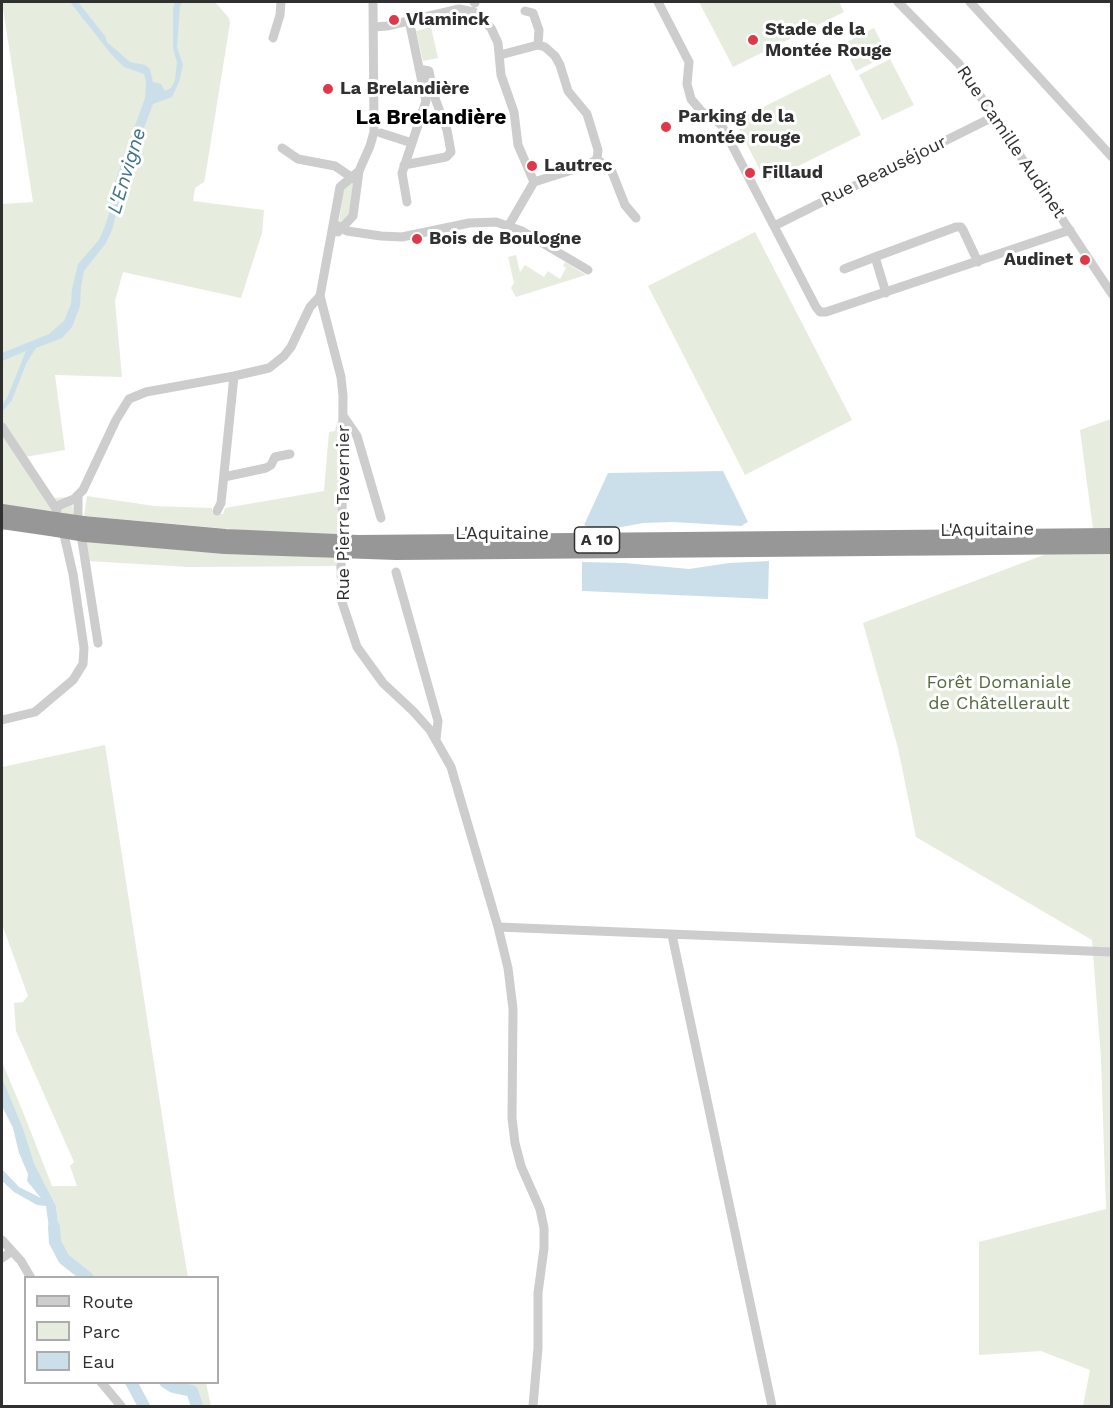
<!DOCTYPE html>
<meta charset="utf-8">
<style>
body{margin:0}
#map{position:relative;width:1113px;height:1408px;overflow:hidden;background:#fff;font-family:"Work Sans",sans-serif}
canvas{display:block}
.frame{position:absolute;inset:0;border:3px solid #303030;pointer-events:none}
.legend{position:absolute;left:24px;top:1276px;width:195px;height:108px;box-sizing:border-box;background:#fff;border:2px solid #acacac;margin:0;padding:8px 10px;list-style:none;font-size:18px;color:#303030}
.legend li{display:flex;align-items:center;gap:12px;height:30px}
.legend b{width:30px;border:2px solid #acacac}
</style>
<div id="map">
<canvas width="1113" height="1408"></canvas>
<div class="frame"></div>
<ul class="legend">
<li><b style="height:8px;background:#cdcdcd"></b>Route</li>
<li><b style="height:16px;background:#e6ecde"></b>Parc</li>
<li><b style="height:16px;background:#cbdfeb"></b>Eau</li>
</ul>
</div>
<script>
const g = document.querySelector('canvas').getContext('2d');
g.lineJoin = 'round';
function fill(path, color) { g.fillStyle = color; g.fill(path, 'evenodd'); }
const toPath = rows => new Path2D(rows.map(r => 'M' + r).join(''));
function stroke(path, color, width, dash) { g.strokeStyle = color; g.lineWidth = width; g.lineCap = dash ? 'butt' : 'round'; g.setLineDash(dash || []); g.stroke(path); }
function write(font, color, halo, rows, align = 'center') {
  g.font = font + ' "Work Sans",sans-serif'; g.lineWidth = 6; g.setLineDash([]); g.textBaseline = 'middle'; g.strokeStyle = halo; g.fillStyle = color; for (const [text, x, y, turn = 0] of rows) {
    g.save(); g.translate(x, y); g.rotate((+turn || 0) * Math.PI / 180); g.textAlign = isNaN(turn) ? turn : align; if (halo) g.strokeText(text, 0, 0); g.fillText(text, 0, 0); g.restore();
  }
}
const green = toPath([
 [2,2,215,2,229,18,230,23,205,178,204,182,195,188,193,201,264,210,262,233,241,298,123,272,115,301,122,377,55,375,65,450,25,457,54,498,71,497,74,517,2,531,2,204,33,202],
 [699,2,839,2,844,12,733,67],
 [431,27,438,58,423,61,416,31],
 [874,28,888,55,856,71,843,44],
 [890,59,914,105,882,120,859,75],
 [830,74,861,135,766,182,735,121],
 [351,183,353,183,349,214,341,223,339,223,343,190],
 [755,232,852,420,745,475,648,286],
 [516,255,520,272,525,265,544,277,548,271,560,279,566,268,563,266,565,262,586,275,516,297,511,288,514,283,508,257],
 [1111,419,1111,1406,1083,1406,1090,1370,1041,1351,979,1355,979,1242,1106,1209,1101,1058,1092,940,916,837,898,748,863,623,1094,536,1080,430],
 [339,421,337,535,253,531,84,516,87,496,154,506,212,508,212,513,223,514,225,508,324,491,329,432,335,431,337,422],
 [86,541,190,551,336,558,336,566,188,567,88,561],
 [105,745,175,1200,188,1277,96,1277,76,1266,66,1257,61,1248,56,1206,34,1163,2,1078,2,1062,25,1117,52,1186,77,1186,70,1166,74,1162,16,1031,14,1003,23,1002,28,996,2,924,2,767],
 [171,1383,206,1383,211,1406,200,1406,196,1388,194,1387]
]);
const water = toPath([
 [70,2,78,2,105,36,107,42,130,62,145,65,150,69,153,82,161,84,165,91,171,88,175,80,177,62,173,49,173,8,175,2,182,2,180,7,177,47,183,65,179,82,172,97,153,104,126,176,112,230,106,243,84,271,81,287,80,306,72,327,62,338,36,348,26,364,12,400,2,412,2,405,7,398,26,351,2,361,2,353,49,334,64,321,71,304,72,289,78,264,99,240,105,226,109,214,112,190,145,98,146,81,144,74,124,67,111,54],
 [723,471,748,522,741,526,672,522,643,523,605,530,592,529,584,525,608,473],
 [769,561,768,599,582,591,582,562,625,563,689,569,729,563],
 [2,1078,23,1129,34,1163,56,1206,61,1248,66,1257,76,1266,96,1277,88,1277,81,1274,60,1255,56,1242,51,1243,46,1206,37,1205,14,1192,2,1181,2,1169,19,1187,41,1198,27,1181,28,1174,19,1153,13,1128,2,1106]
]);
const river = toPath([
 [54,1227,55,1242,64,1259,88,1278],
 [131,1382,144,1406],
 [165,1382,173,1387,192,1391,197,1406]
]);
const minor = toPath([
 [474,2,475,3],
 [658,2,689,62,687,84,691,99,702,112,716,120,722,126,816,307,820,312,826,312,1070,230],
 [898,2,959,64,1112,294],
 [970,2,1112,157],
 [525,11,533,13,539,30,538,45],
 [374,27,387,26,459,9,474,12,491,28,498,43,501,75,514,112,518,145,534,182,509,225],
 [273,38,280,15,281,2],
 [500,55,538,45,545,47,555,56,560,65,568,91,587,114,598,150,597,159,588,165,534,182],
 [381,133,412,143],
 [282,148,298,159,335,166,354,179],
 [597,159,612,172,625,205,636,218],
 [404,165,446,157,451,152,447,130,433,93,429,71,419,69],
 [407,202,402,173,426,101,409,20],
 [334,224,347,231,381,236,402,237,469,223,496,222,522,231,588,270],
 [774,226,995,116],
 [338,232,353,216,359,171,370,146,374,132,373,2],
 [844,269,875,257],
 [886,293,875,257,956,227,961,227,963,230,978,262],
 [344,417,357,436,381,518],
 [2,427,57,510],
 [224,477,266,468,271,465,275,457,290,454],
 [78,495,78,515,98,643],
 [55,507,74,499,83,490,116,420,129,399,146,392,234,376,269,368,284,356,291,347,310,307,320,296],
 [217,511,221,503,234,376],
 [342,525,343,396,341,377,320,296,340,187,359,171],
 [341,566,342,602,357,647,383,683,413,711,430,730,451,767,498,927,508,968,513,1009,512,1118,515,1143,521,1166,540,1209,544,1228,544,1248,538,1293,538,1348,533,1406],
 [396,572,438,721,436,739],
 [2,720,35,712,73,680,83,664,84,648,73,574,62,526],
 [498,927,1112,952],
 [672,935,772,1406],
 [2,1240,21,1261,31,1278],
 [2,1258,12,1251],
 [101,1382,121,1406]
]);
const highway = toPath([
 [2,511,55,519],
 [2,522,57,530],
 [83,523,226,536,358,542,1112,535],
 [85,535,225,547,396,553,1112,547]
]);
const minorBridge = toPath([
 [341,566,342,525]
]);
const highwayBridge = toPath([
 [55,519,83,523],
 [57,530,85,535]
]);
const markers = [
 [394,20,6,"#df3949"],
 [753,40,6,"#df3949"],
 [328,89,6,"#df3949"],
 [666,127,6,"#df3949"],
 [532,166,6,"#df3949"],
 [750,173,6,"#df3949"],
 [417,239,6,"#df3949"],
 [1085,260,6,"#df3949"]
];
const shields = [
 [597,540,45]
];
const shieldNames = [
 ["A 10",597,540]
];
const poiNames = [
 ["Vlaminck",406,20],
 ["Stade de la",765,30],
 ["Montée Rouge",765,51],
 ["La Brelandière",340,89],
 ["Parking de la",678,117],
 ["montée rouge",678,138],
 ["Lautrec",544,166],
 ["Fillaud",762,173],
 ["Bois de Boulogne",429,239],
 ["Audinet",1073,260,"right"]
];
const streetNames = [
 ["Rue Camille Audinet",1011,142,56],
 ["Rue Beauséjour",884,171,-26],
 ["Rue Pierre Tavernier",344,513,-90],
 ["L'Aquitaine",987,530,-1],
 ["L'Aquitaine",502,534]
];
const parkNames = [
 ["Forêt Domaniale",999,683],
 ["de Châtellerault",999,704]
];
const waterNames = [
 ["L'Envigne",127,171,-73]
];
const quarterNames = [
 ["La Brelandière",431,118]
];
fill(green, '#e6ecde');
fill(water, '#cbdfeb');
stroke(river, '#cbdfeb', 12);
stroke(minor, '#cdcdcd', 9);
stroke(highway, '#979797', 14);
stroke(minorBridge, '#cdcdcd', 9);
stroke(highwayBridge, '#979797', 14);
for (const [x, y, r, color] of markers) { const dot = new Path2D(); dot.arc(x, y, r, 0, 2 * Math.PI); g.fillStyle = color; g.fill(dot); stroke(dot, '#fff', 2); }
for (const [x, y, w] of shields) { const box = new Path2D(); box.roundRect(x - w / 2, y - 13, w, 26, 4.5); g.fillStyle = '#fff'; g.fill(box); stroke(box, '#303030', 1.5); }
write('bold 16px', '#303030', null, shieldNames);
write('bold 18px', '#303030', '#fff', poiNames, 'left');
write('18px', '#303030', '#fff', streetNames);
write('18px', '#546a3e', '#fff', parkNames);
write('italic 20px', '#40728f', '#fff', waterNames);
write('bold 21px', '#000', '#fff', quarterNames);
</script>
